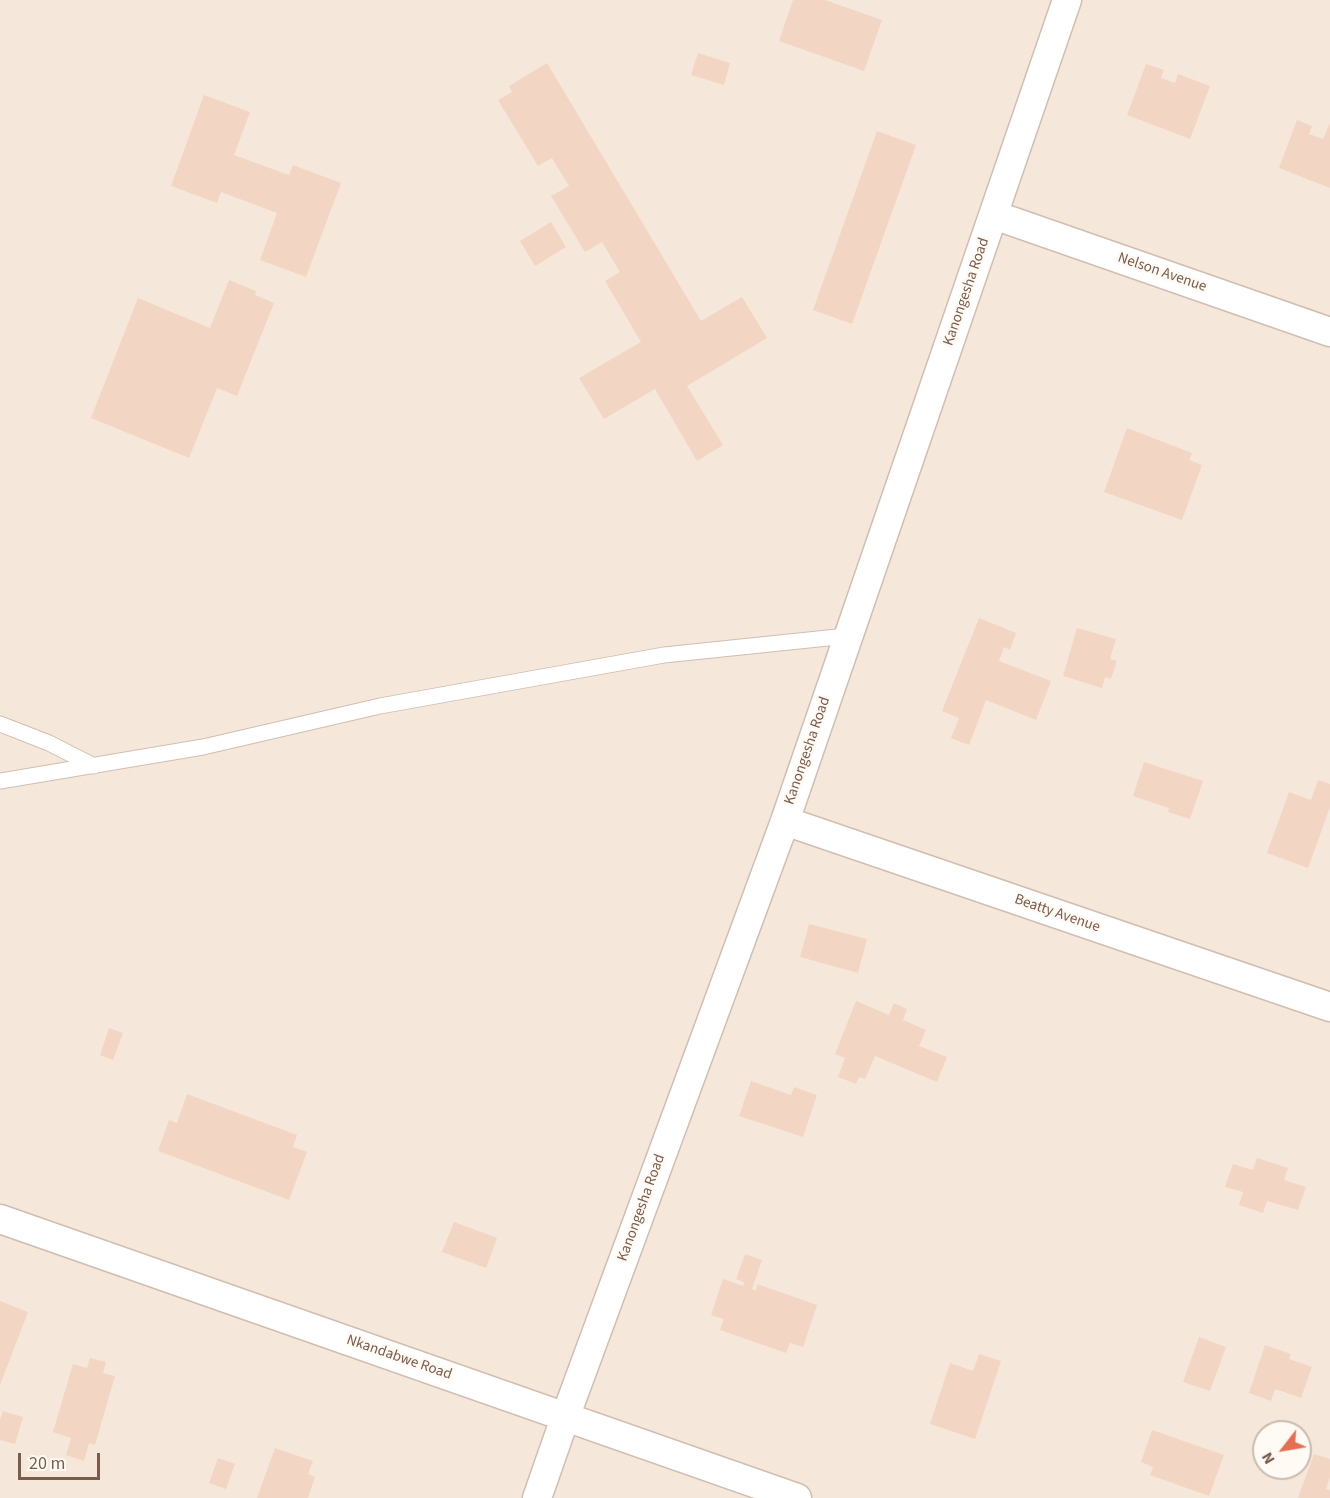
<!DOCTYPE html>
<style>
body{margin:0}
#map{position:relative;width:1330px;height:1498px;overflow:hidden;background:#fdf6ec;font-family:"Source Sans 3",sans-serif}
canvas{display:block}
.north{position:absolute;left:1252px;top:1420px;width:60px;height:60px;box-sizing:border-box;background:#fffaf3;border:2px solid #cabbb1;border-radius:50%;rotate:239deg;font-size:16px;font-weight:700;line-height:24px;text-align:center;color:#7a5c4d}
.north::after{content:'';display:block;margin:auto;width:21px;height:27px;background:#e76f51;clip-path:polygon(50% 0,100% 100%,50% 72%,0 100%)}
.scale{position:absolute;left:18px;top:1453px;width:82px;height:27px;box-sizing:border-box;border:3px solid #7a5c4d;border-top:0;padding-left:8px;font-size:18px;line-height:21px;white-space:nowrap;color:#7a5c4d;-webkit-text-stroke:4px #fffaf3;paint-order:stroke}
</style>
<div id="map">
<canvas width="1330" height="1498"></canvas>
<div class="north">N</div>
<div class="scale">20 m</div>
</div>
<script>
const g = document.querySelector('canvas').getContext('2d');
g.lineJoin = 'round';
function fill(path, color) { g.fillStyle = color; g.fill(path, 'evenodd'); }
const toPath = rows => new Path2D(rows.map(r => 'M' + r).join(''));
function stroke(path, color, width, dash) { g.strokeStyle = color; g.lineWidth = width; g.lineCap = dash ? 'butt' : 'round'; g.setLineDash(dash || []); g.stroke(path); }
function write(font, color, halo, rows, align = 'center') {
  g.font = font + ' "Source Sans 3",sans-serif'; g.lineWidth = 5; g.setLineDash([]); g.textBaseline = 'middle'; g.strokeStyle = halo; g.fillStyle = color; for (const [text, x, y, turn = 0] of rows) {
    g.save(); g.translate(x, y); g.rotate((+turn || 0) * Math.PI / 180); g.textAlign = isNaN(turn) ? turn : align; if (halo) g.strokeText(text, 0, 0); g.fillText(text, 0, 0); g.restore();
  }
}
const residential = toPath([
 [0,0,1330,0,1330,1498,0,1498],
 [1264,1432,1300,1432,1300,1468,1264,1468]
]);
const building = toPath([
 [793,0,825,0,882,20,864,71,779,41],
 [698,53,730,63,724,85,691,75],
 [547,63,701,321,742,297,767,338,687,386,723,445,697,461,655,389,604,419,579,378,641,342,605,281,620,272,602,242,585,252,551,196,569,186,552,158,538,166,498,100,512,92,509,86],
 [1146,64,1164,70,1161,78,1175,83,1178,74,1210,86,1190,139,1127,115],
 [204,95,250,112,234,155,289,175,293,165,341,183,306,277,260,260,277,213,221,192,217,203,171,186],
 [1297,120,1312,126,1309,134,1323,139,1330,123,1330,188,1279,168],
 [877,131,916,145,852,324,813,310],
 [551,222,566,247,535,266,520,241],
 [229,280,256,291,255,295,274,303,237,396,217,388,189,458,91,418,138,298,210,328],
 [1127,428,1192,453,1189,460,1202,465,1182,520,1104,492],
 [979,618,1016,633,1010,650,1004,647,999,661,1051,681,1036,720,986,700,969,745,951,738,959,718,942,711],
 [1077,628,1116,639,1110,659,1117,661,1111,679,1105,677,1102,688,1063,676],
 [1144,762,1203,781,1190,819,1168,812,1169,808,1133,796],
 [1318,780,1330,784,1330,807,1308,868,1267,853,1289,792,1311,800],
 [809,924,867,939,858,973,800,957],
 [856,1001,889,1015,894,1003,907,1009,903,1020,926,1030,919,1046,947,1057,937,1082,875,1056,865,1079,859,1077,856,1084,838,1077,845,1058,835,1054],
 [109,1028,123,1033,113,1060,100,1055],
 [751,1081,791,1095,794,1087,817,1095,803,1137,739,1116],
 [187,1094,297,1135,293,1147,307,1152,289,1200,158,1151,169,1120,177,1123],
 [1257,1158,1288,1168,1284,1180,1306,1187,1298,1210,1267,1201,1263,1213,1239,1205,1243,1192,1225,1187,1233,1164,1253,1170],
 [454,1222,497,1238,486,1268,442,1252],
 [745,1254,762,1260,752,1289,756,1291,757,1284,817,1305,803,1347,790,1343,786,1353,720,1330,724,1319,711,1315,723,1279,743,1286,744,1282,736,1279],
 [0,1301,28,1312,0,1385],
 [1199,1337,1226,1347,1210,1391,1183,1382],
 [1265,1345,1291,1354,1289,1359,1312,1367,1301,1398,1275,1389,1271,1401,1249,1393],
 [979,1354,1001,1361,975,1439,930,1424,950,1363,973,1371],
 [90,1358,106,1362,103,1373,115,1376,95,1445,89,1443,84,1461,66,1455,71,1438,53,1432,73,1364,87,1368],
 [3,1411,23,1417,15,1444,0,1440,0,1420],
 [1152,1430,1224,1455,1209,1496,1150,1475,1153,1467,1141,1462],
 [275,1448,313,1461,308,1474,315,1477,308,1498,257,1498],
 [1314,1454,1330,1459,1330,1477,1326,1489,1330,1490,1330,1498,1298,1498],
 [218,1458,235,1464,226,1489,209,1483]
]);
const service = toPath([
 [0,724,49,743,94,766],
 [0,781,203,747,380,706,664,655,847,636]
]);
const minor = toPath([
 [994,215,1330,332],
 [785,821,1330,1007],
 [0,1219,797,1498],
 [537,1498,566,1415,785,821,1067,0]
]);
const streetNames = [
 ["Nelson Avenue",1162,273,19],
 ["Kanongesha Road",967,292,-71],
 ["Kanongesha Road",808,751,-71],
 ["Beatty Avenue",1057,914,19],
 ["Kanongesha Road",642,1208,-70],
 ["Nkandabwe Road",399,1358,19]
];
fill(residential, '#f5e8da');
fill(building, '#f3d5c3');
stroke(service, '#d1beb0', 17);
stroke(minor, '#d1beb0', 31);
stroke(service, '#fff', 15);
stroke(minor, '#fff', 28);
write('15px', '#7a5c4d', '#fffaf3', streetNames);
</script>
